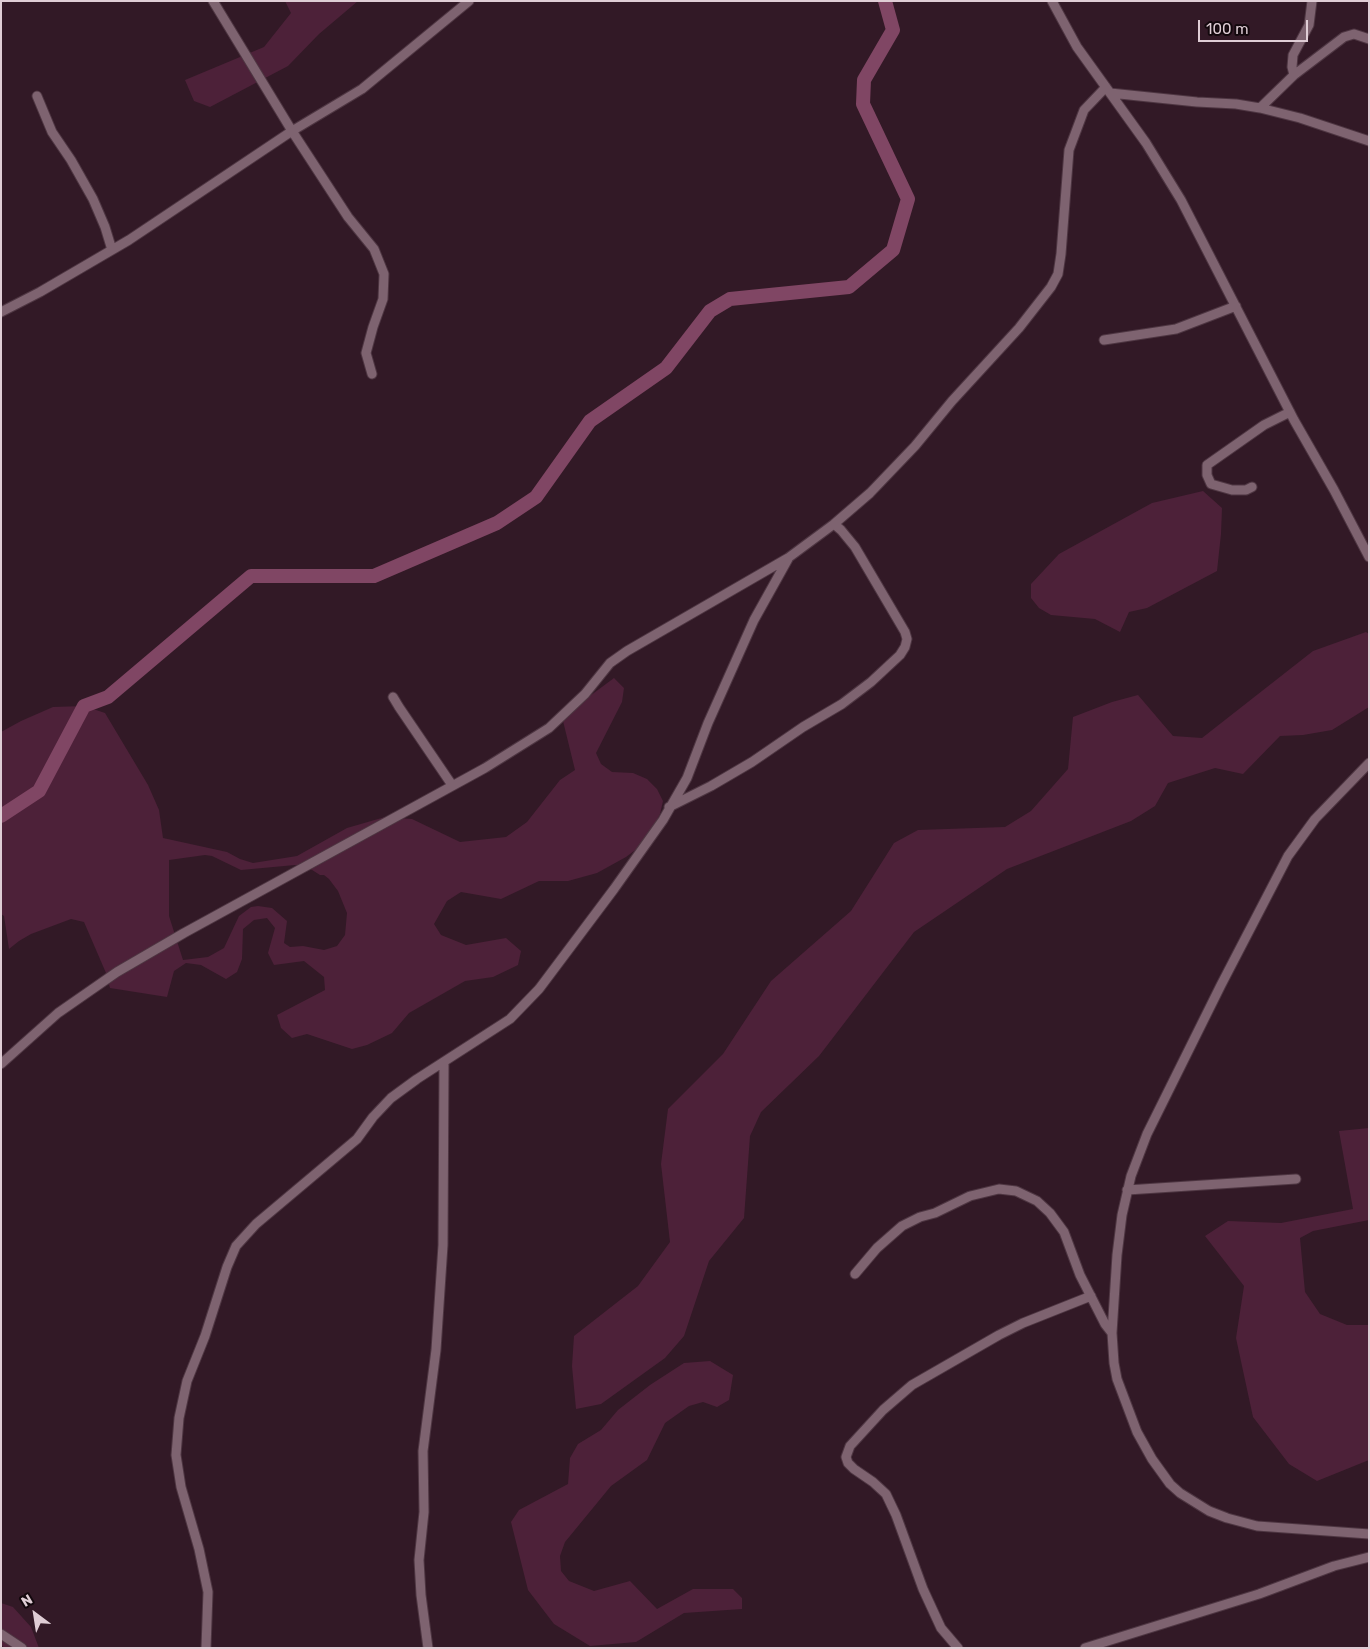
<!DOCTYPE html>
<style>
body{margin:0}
#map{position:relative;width:1370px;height:1649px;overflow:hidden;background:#321926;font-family:Rubik,sans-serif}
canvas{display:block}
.frame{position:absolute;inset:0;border:2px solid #dfcdd5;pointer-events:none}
.north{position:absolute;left:10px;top:1589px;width:50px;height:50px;-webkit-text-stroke:4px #13080d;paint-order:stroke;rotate:329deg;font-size:14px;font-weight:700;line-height:20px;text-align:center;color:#dfcdd5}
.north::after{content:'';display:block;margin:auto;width:18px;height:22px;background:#dfcdd5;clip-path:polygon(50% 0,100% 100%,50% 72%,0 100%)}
.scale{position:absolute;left:1198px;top:20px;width:110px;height:22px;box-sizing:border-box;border:2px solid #dfcdd5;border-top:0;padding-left:6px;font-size:15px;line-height:18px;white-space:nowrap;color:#dfcdd5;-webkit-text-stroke:4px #13080d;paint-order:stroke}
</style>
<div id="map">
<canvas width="1370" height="1649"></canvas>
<div class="frame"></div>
<div class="north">N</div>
<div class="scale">100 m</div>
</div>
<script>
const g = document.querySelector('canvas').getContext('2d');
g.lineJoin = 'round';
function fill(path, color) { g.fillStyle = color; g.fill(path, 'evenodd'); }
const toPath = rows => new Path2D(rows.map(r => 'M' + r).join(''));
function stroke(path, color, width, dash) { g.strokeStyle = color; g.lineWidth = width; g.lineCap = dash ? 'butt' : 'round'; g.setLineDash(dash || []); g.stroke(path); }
const green = toPath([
 [285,1,358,1,319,34,288,66,210,107,194,101,185,80,264,47,291,13],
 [1203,491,1222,508,1221,534,1217,571,1147,608,1129,612,1120,632,1095,619,1051,615,1039,608,1031,598,1031,584,1059,554,1152,503],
 [1366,632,1369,634,1369,707,1332,730,1303,735,1280,736,1243,774,1215,768,1168,783,1155,806,1131,821,1007,869,914,932,819,1056,761,1112,750,1136,744,1218,709,1261,684,1336,665,1358,601,1404,576,1409,572,1366,574,1336,638,1286,670,1242,661,1164,668,1109,723,1054,771,981,851,911,894,843,918,830,1005,827,1031,811,1068,769,1073,717,1112,702,1138,695,1173,736,1202,738,1313,651],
 [614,678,624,688,622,702,596,753,601,764,612,772,633,773,647,779,657,789,663,801,660,814,648,838,638,848,626,857,597,873,568,881,539,881,501,899,461,892,447,901,434,924,441,935,466,945,506,938,521,951,518,965,493,977,465,981,409,1013,392,1033,367,1045,352,1049,307,1034,292,1038,281,1028,277,1015,325,990,324,977,304,961,274,965,268,953,275,928,267,918,254,920,243,929,242,959,237,972,226,979,201,965,186,963,174,971,167,997,110,988,106,973,84,922,71,919,31,934,19,941,9,949,4,916,1,914,1,732,21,721,53,707,84,706,105,713,148,785,159,810,163,838,227,852,240,859,253,863,297,856,347,828,385,817,412,819,460,842,506,837,527,822,560,780,575,770,563,721,571,710],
 [205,855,212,856,241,870,295,865,309,868,320,875,324,875,329,879,338,891,347,913,345,935,337,946,324,950,303,946,290,947,284,943,287,921,272,908,258,906,251,907,239,916,224,948,208,957,183,960,169,916,169,860],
 [1369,1128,1369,1220,1313,1231,1300,1238,1305,1292,1320,1314,1347,1325,1369,1325,1369,1460,1317,1481,1289,1464,1253,1417,1236,1338,1244,1286,1205,1236,1228,1221,1281,1223,1353,1209,1339,1131],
 [710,1361,733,1375,729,1400,717,1407,703,1402,689,1406,665,1423,647,1460,611,1486,565,1542,560,1556,561,1571,569,1581,594,1591,630,1581,657,1609,693,1589,733,1589,742,1598,742,1609,684,1613,636,1642,590,1646,554,1624,528,1590,511,1522,519,1510,568,1484,570,1458,578,1444,601,1430,618,1410,650,1385,684,1363],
 [1,1603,13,1607,31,1627,39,1648,4,1648,1,1644]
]);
const river = toPath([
 [1,816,39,791,84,706,108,697,251,576,374,576,497,523,536,497,590,421,666,368,710,311,730,299,849,287,893,250,908,199,863,104,864,80,893,30,885,1]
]);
const minor = toPath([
 [213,1,292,131,348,217,374,249,384,274,383,299,373,327,366,353,372,374],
 [1052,1,1077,47,1146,143,1181,200,1294,420,1334,490,1369,557],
 [1294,75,1292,67,1293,55,1309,25,1312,1],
 [1110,93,1197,102,1236,104,1260,108,1300,118,1369,141],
 [37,96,52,132,71,160,93,199,105,227,112,250],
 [1260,108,1294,75,1344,37,1354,34,1369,39],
 [1,312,40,292,129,240,292,131,362,89,469,1],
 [1104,340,1176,329,1236,306],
 [1252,487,1246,490,1232,490,1211,484,1207,475,1207,465,1264,425,1290,412],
 [393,697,399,707,452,785],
 [1369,763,1315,819,1288,856,1221,985,1147,1134,1131,1176,1122,1215,1117,1255,1112,1333,1114,1363,1117,1379,1137,1432,1152,1459,1170,1484,1180,1493,1209,1511,1227,1518,1257,1526,1369,1534],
 [669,807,711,786,752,762,803,727,842,704,871,682,900,655,905,647,907,639,905,632,855,547,841,530,834,524],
 [1,1064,58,1013,117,972,184,933,485,768,549,728,585,694,610,663,627,651,788,558,834,524,870,493,915,446,952,401,1019,328,1051,287,1058,274,1061,254,1069,150,1084,110,1106,87],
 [1127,1190,1296,1179],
 [855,1274,877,1248,902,1226,920,1217,935,1213,970,1196,999,1189,1016,1191,1037,1201,1050,1213,1064,1232,1080,1275,1105,1324,1112,1333],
 [1,1634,22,1648],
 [206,1648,208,1592,199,1549,181,1487,176,1455,179,1418,187,1381,205,1336,227,1267,236,1246,256,1224,357,1139,373,1117,391,1098,417,1079,510,1019,539,989,614,889,663,820,687,778,708,723,754,620,788,559],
 [428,1648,421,1595,419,1560,424,1512,423,1451,436,1350,443,1245,444,1062],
 [958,1648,941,1628,923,1589,896,1515,886,1494,873,1482,854,1469,848,1463,846,1457,850,1446,883,1410,912,1385,999,1335,1023,1323,1091,1296],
 [1085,1648,1259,1594,1334,1566,1369,1557]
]);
fill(green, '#4d2139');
stroke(river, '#804664', 14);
stroke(minor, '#4e3642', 11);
stroke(minor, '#7e6370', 9);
</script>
